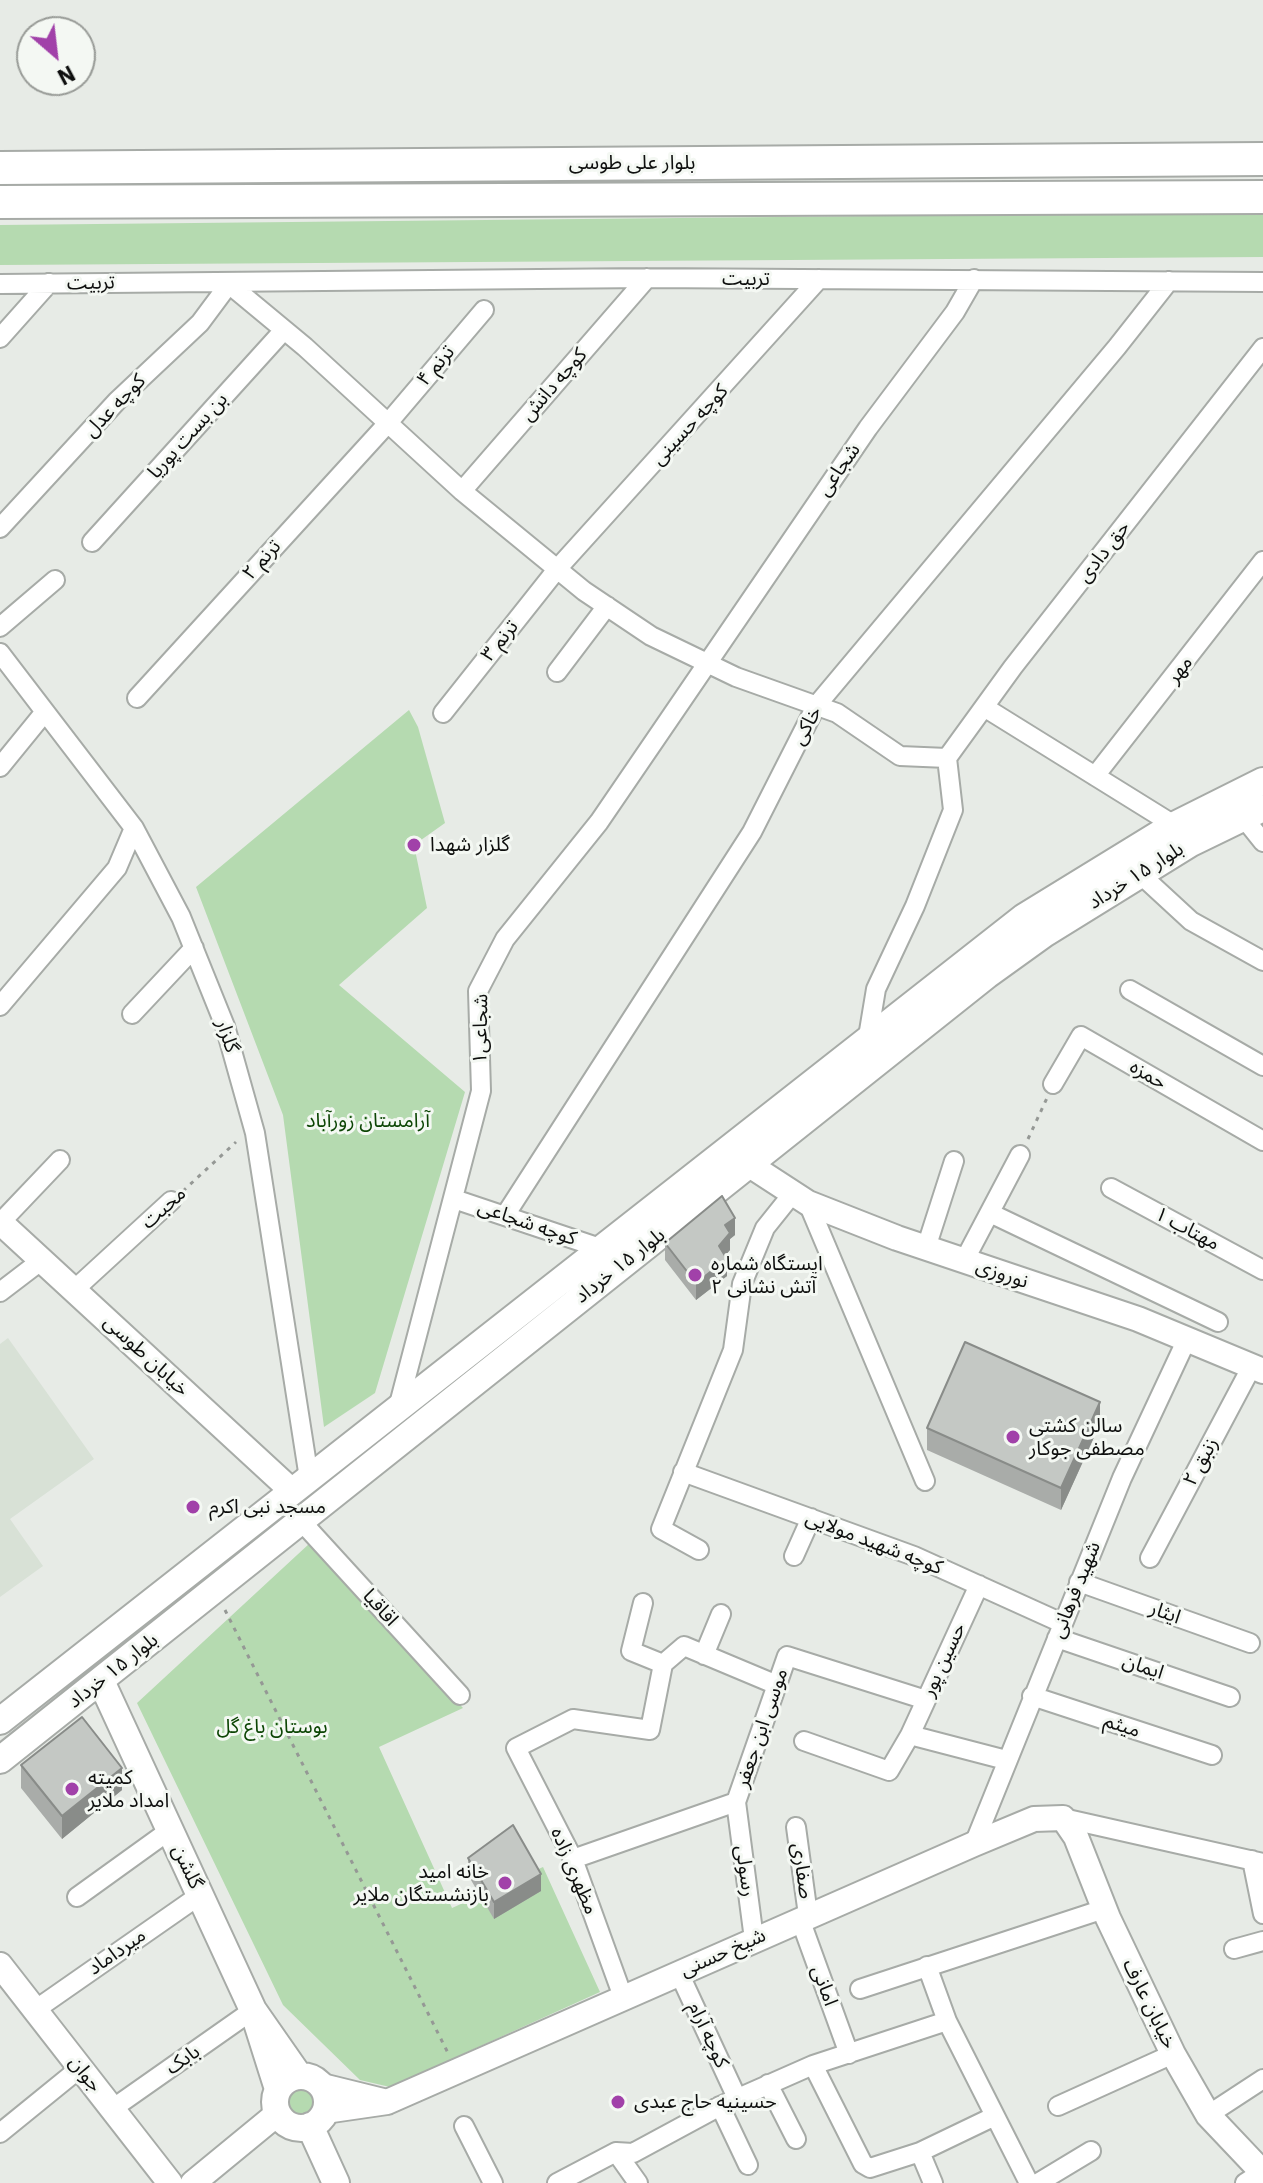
<!DOCTYPE html>
<meta charset="utf-8">
<style>
body{margin:0}
#map{position:relative;width:1263px;height:2183px;overflow:hidden;background:#e7ebe6;font-family:"IBM Plex Sans",sans-serif}
canvas{display:block}
.north{position:absolute;left:16px;top:16px;width:80px;height:80px;box-sizing:border-box;background:#f4f8f3;border:2px solid #989b97;border-radius:50%;rotate:152deg;font-size:22px;font-weight:700;line-height:32px;text-align:center;color:#0e0f0e}
.north::after{content:'';display:block;margin:auto;width:28px;height:36px;background:#a141a9;clip-path:polygon(50% 0,100% 100%,50% 72%,0 100%)}
</style>
<div id="map">
<canvas width="1263" height="2183"></canvas>
<div class="north">N</div>
</div>
<script>
const g = document.querySelector('canvas').getContext('2d');
g.lineJoin = 'round';
function fill(path, color) { g.fillStyle = color; g.fill(path, 'evenodd'); }
const toPath = rows => new Path2D(rows.map(r => 'M' + r).join(''));
function stroke(path, color, width, dash) { g.strokeStyle = color; g.lineWidth = width; g.lineCap = dash ? 'butt' : 'round'; g.setLineDash(dash || []); g.stroke(path); }
function write(font, color, halo, rows, align = 'center') {
  g.font = font + ' "IBM Plex Sans","Noto Sans Arabic",sans-serif'; g.lineWidth = 6; g.setLineDash([]); g.textBaseline = 'middle'; g.strokeStyle = halo; g.fillStyle = color; for (const [text, x, y, turn = 0] of rows) {
    g.save(); g.translate(x, y); g.rotate((+turn || 0) * Math.PI / 180); g.textAlign = isNaN(turn) ? turn : align; if (halo) g.strokeText(text, 0, 0); g.fillText(text, 0, 0); g.restore();
  }
}
const built = toPath([
 [8,1338,94,1459,10,1519,43,1566,0,1597,0,1344]
]);
const green = toPath([
 [1263,212,1263,257,0,265,0,225],
 [409,710,418,727,445,823,414,845,427,908,339,985,465,1092,375,1393,324,1427,283,1115,196,887],
 [310,1543,463,1708,379,1747,452,1908,543,1867,600,1992,390,2087,360,2080,283,2005,137,1703],
 '284 2102a17 17 0 1 1 34 0a17 17 0 1 1-34 0Z'
]);
const path = toPath([
 [1028,1139,1047,1098],
 [183,1191,236,1142],
 [225,1610,448,2053]
]);
const minor = toPath([
 [0,284,647,278,1263,282],
 [0,338,49,283],
 [462,491,647,278],
 [0,528,117,401,200,323,229,284,305,347,462,491,584,591,651,636,736,677,837,713,900,756,947,758],
 [92,542,284,330],
 [0,627,55,580],
 [0,653,134,828,181,917,225,1026,255,1133,309,1478],
 [557,672,607,606],
 [137,698,388,423,484,310],
 [984,707,1174,825],
 [443,713,558,568,819,279],
 [947,758,1013,667,1263,348],
 [0,767,44,713],
 [1095,776,1263,561],
 [1243,817,1263,842],
 [1140,874,1191,921,1263,961],
 [1130,990,1263,1066],
 [0,1006,117,868,134,828],
 [132,1014,194,948],
 [868,1037,876,989,915,906,953,810,947,758],
 [1053,1084,1081,1036,1263,1141],
 [1111,1188,1263,1270],
 [454,1199,600,1248],
 [808,1203,925,1481],
 [990,1213,1218,1322],
 [506,1214,752,832,816,706,1117,347,1169,281],
 [1,1222,60,1160],
 [926,1248,954,1161],
 [964,1261,1020,1155],
 [74,1290,171,1201],
 [0,1292,42,1260],
 [398,1408,481,1091,478,991,505,939,599,822,868,428,955,312,974,279],
 [683,1472,914,1556,1062,1623],
 [301,1521,460,1695],
 [699,1550,661,1529,733,1350,742,1284,765,1228,793,1193],
 [794,1556,811,1518],
 [1150,1558,1252,1366],
 [1079,1582,1250,1643],
 [979,1585,910,1735,1006,1760],
 [643,1603,631,1651,663,1664],
 [1057,1638,1230,1697],
 [704,1655,721,1614],
 [1032,1696,1212,1755],
 [804,1741,889,1771,910,1735],
 [1063,1818,1263,1863],
 [796,1827,808,1915],
 [974,1844,1122,1478,1187,1339],
 [573,1859,736,1802],
 [1252,1860,1263,1914],
 [77,1897,170,1830],
 [800,1919,849,2054],
 [754,1939,736,1802,787,1656,926,1700],
 [1234,1949,1263,1941],
 [927,1966,947,2021,1029,2183],
 [679,1973,737,2098],
 [860,1989,1104,1909],
 [623,1997,573,1859,516,1748,573,1719,650,1730,663,1664,684,1646,777,1685],
 [35,2010,200,1895],
 [813,2065,863,2164,870,2168,920,2152,995,2116],
 [768,2084,796,2139],
 [720,2106,748,2165],
 [1058,2106,1173,2054],
 [112,2109,253,2010],
 [1208,2115,1263,2079],
 [464,2126,493,2183],
 [0,2133,80,2068],
 [616,2152,638,2183],
 [920,2152,933,2183],
 [557,2183,616,2152,633,2153,720,2106,813,2065,947,2021],
 [1038,2183,1091,2151],
 [1245,2183,1262,2172]
]);
const tertiary = toPath([
 [748,1164,808,1203,897,1238,1138,1319,1263,1371],
 [0,1222,292,1491],
 [0,1965,170,2183],
 [322,2086,387,2102,325,2111],
 [387,2102,974,1844,1034,1819,1063,1818,1076,1837,1108,1918,1173,2054,1208,2115,1263,2173],
 [193,2183,277,2114]
]);
const secondary = toPath([
 [101,1681,253,2010],
 [0,1721,1024,917,1169,828,1263,781],
 [0,1760,987,975,1044,934,1191,843,1263,808],
 '275 2102a26 26 0 1 1 52 0a26 26 0 1 1-52 0Z',
 [278,2089,253,2010,299,2076],
 [310,2126,336,2183]
]);
const trunk = toPath([
 [0,168,1263,159],
 [0,202,1263,197]
]);
const wall = toPath([
 [735,1235,730,1239,730,1250,725,1255,727,1276,696,1300,665,1260,665,1243],
 [1100,1424,1061,1510,927,1450,927,1428],
 [21,1765,122,1790,62,1839,21,1788],
 [468,1858,541,1891,494,1919,468,1875]
]);
const shadedWall = toPath([
 [735,1218,735,1235,730,1239,730,1250,719,1263,719,1246,725,1225],
 [727,1259,727,1276,696,1300,696,1283],
 [1100,1402,1100,1424,1061,1510,1061,1488],
 [122,1768,122,1790,62,1839,62,1816],
 [541,1874,541,1891,494,1919,494,1902]
]);
const building = toPath([
 [722,1196,735,1218,725,1225,730,1233,719,1246,727,1259,696,1283,665,1243,722,1196],
 [965,1342,1100,1402,1061,1488,927,1428,965,1342],
 [82,1717,122,1768,62,1816,21,1765,82,1717],
 [513,1825,541,1874,494,1902,468,1858,513,1825]
]);
const markers = [
 [414,845,8,"#a141a9"],
 [695,1275,8,"#a141a9"],
 [1013,1437,8,"#a141a9"],
 [193,1507,8,"#a141a9"],
 [72,1789,8,"#a141a9"],
 [505,1883,8,"#a141a9"],
 [618,2102,8,"#a141a9"]
];
const streetNames = [
 ["بلوار علی طوسی",632,163],
 ["تربیت",746,279],
 ["تربیت",91,283,-1],
 ["ترنم ۴",436,366,-50],
 ["کوچه دانش",554,385,-49],
 ["کوچه عدل",115,406,-46],
 ["کوچه حسینی",690,425,-47],
 ["بن بست پوریا",188,436,-48],
 ["شجاعی",839,470,-55],
 ["حق دادی",1104,552,-52],
 ["ترنم ۲",262,560,-48],
 ["ترنم ۳",500,641,-51],
 ["مهر",1180,670,-52],
 ["خاکی",807,726,-61],
 ["بلوار ۱۵ خرداد",1136,876,-32],
 ["شجاعی۱",481,1029,-89],
 ["گلزار",227,1036,72],
 ["حمزه",1148,1075,30],
 ["محبت",164,1208,-42],
 ["کوچه شجاعی",527,1223,19],
 ["مهتاب ۱",1187,1229,28],
 ["بلوار ۱۵ خرداد",620,1266,-38],
 ["نوروزی",1002,1274,19],
 ["خیابان طوسی",146,1356,43],
 ["زنبق ۲",1201,1462,-62],
 ["کوچه شهید مولایی",874,1543,21],
 ["شهید فرهانی",1076,1590,-68],
 ["اقاقیا",380,1608,48],
 ["ایثار",1165,1613,20],
 ["حسین پور",944,1660,-65],
 ["ایمان",1143,1667,19],
 ["بلوار ۱۵ خرداد",113,1671,-38],
 ["میثم",1122,1726,18],
 ["موسی ابن جعفر",762,1728,-71],
 ["گلشن",187,1867,65],
 ["مظهری زاده",574,1871,67],
 ["رسولی",745,1871,82],
 ["صفاری",802,1871,82],
 ["میرداماد",117,1952,-35],
 ["شیخ حسنی",723,1953,-24],
 ["امانی",824,1986,70],
 ["خیابان عارف",1149,2004,64],
 ["کوچه آرام",708,2035,65],
 ["بابک",183,2060,-35],
 ["جوان",85,2074,52]
];
const poiNames = [
 ["گلزار شهدا",430,845],
 ["ایستگاه شماره",711,1264],
 ["۲ آتش نشانی",711,1287],
 ["سالن کشتی",1029,1426],
 ["مصطفی جوکار",1029,1449],
 ["مسجد نبی اکرم",209,1507],
 ["کمیته",88,1778],
 ["امداد ملایر",88,1801],
 ["خانه امید",489,1872,"right"],
 ["بازنشستگان ملایر",489,1895,"right"],
 ["حسینیه حاج عبدی",634,2102]
];
const parkNames = [
 ["آرامستان زورآباد",368,1121],
 ["بوستان باغ گل",272,1727]
];
fill(built, '#d8e1d6');
fill(green, '#b5dab0');
stroke(minor, '#a7aba7', 22);
stroke(tertiary, '#a7aba7', 28);
stroke(secondary, '#a7aba7', 30);
stroke(trunk, '#a7aba7', 36);
stroke(path, '#959895', 3, [4, 6]);
stroke(minor, '#fff', 18);
stroke(tertiary, '#fff', 24);
stroke(secondary, '#fff', 26);
stroke(trunk, '#fff', 32);
fill(wall, '#a9aca9');
fill(shadedWall, '#898c89');
fill(building, '#c4c8c4');
stroke(building, '#898c89', 2);
for (const [x, y, r, color] of markers) { const dot = new Path2D(); dot.arc(x, y, r, 0, 2 * Math.PI); g.fillStyle = color; g.fill(dot); stroke(dot, '#f4f8f3', 3); }
write('20px', '#0e0f0e', '#f4f8f3', streetNames);
write('20px', '#0e0f0e', '#f4f8f3', poiNames, 'left');
write('20px', '#0c4504', '#f4f8f3', parkNames);
</script>
